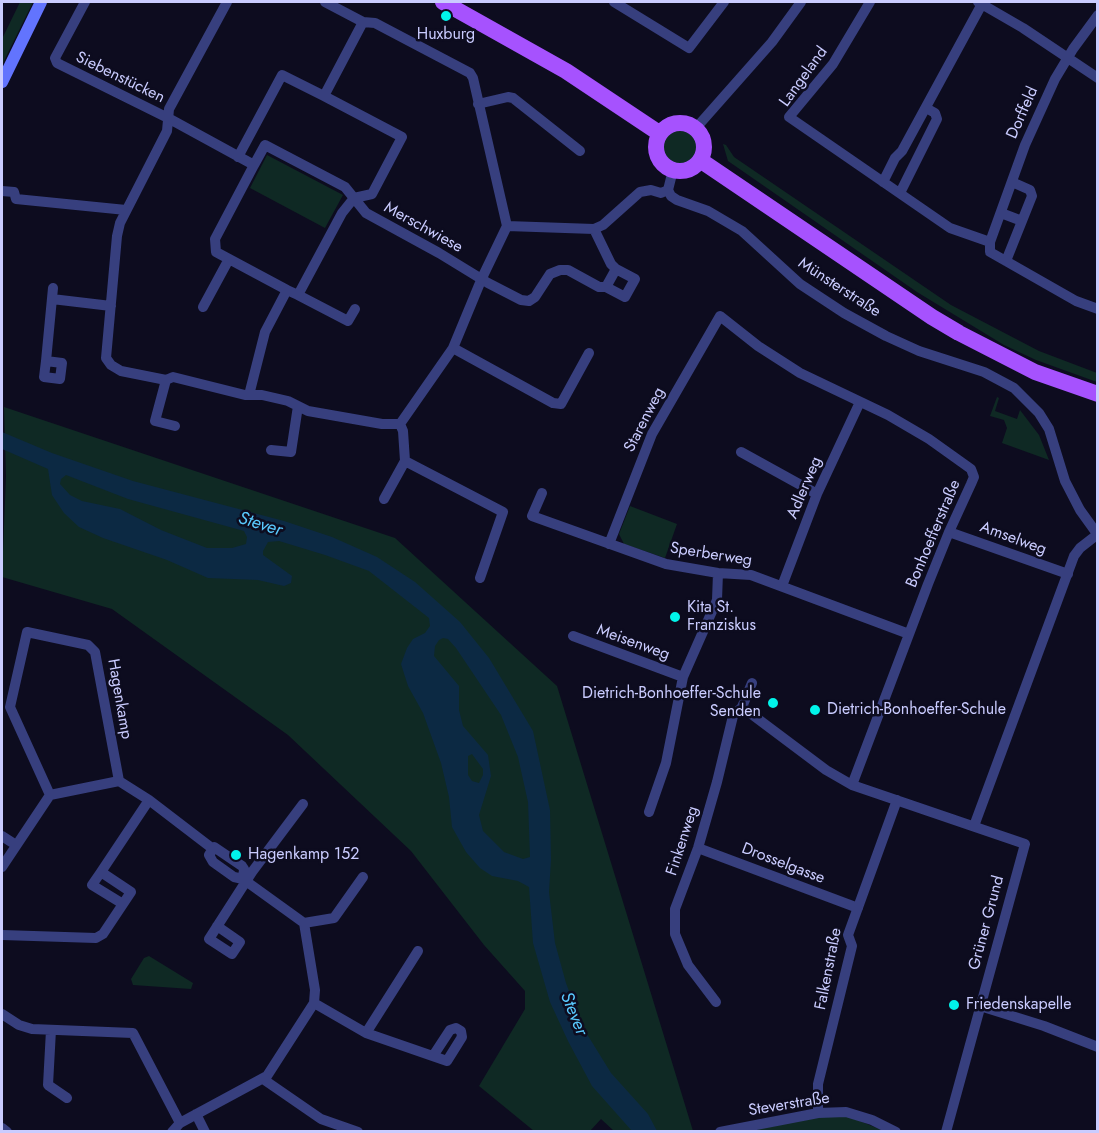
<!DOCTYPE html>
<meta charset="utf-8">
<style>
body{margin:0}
#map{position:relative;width:1099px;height:1133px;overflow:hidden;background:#0d0c1f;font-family:Jost,sans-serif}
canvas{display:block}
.frame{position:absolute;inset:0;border:3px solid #caccff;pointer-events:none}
</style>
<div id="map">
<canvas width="1099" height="1133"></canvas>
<div class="frame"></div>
</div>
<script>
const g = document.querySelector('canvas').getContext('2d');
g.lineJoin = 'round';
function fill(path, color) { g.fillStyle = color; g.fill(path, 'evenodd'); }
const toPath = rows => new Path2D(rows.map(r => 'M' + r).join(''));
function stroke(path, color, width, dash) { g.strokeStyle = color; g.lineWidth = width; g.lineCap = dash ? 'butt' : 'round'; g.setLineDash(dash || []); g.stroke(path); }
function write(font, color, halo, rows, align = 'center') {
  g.font = font + ' Jost,sans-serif'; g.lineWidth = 5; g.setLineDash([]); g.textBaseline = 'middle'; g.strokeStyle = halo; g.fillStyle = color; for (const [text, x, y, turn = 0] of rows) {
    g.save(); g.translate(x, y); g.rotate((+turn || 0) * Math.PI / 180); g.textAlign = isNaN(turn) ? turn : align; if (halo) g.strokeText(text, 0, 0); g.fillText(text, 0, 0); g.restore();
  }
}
const green = toPath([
 [20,2,33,2,2,65,2,39],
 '661 147a18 18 0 1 1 36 0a18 18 0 1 1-36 0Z',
 [723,144,726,145,734,157,951,305,1039,351,1097,373,1097,382,1036,360,1004,345,917,292,728,161],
 [267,155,343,195,325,228,250,188],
 [997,397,999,398,995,411,1017,419,1020,410,1039,435,1049,460,1002,443,1007,428,1004,420,990,416],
 [4,407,395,538,557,686,693,1131,614,1131,601,1119,590,1131,534,1131,479,1086,525,1009,525,991,484,945,411,851,288,735,112,609,2,577,6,476],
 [630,506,677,524,665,558,624,544,619,534],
 [149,956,193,983,191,989,133,985,131,979,144,958],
 [848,1116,884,1131,736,1132,816,1117]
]);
const water = toPath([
 [2,432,52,453,133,481,284,521,332,537,377,557,415,582,460,622,489,658,533,731,550,810,551,860,549,892,555,943,566,983,582,1026,611,1073,648,1114,657,1131,632,1131,592,1086,568,1041,550,1002,533,943,529,887,518,881,492,876,480,868,466,852,452,827,449,797,441,763,423,713,408,686,401,664,407,648,413,639,425,633,430,626,429,618,369,571,325,555,279,541,268,542,263,551,263,555,292,576,291,583,284,586,258,580,208,578,167,560,103,538,79,527,64,513,52,495,48,469,2,449],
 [66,475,128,499,244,531,247,537,246,544,232,548,207,548,161,530,120,509,82,501,70,495,60,484,61,479],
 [443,638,448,639,456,648,501,715,518,757,528,802,530,857,523,859,504,852,483,831,479,815,491,776,488,755,463,726,459,710,459,686,434,656,435,646,439,640],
 [472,754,483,769,483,775,479,783,472,781,468,775,468,756]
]);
const minor = toPath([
 [85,2,55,58,57,63,168,118,254,165,265,145,345,187,366,213,439,253,488,283,521,300,529,301,535,297,550,274,560,270,568,270,599,287,606,287,616,269,635,279,625,297,606,287],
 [227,2,169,109,167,131,120,223,117,236,106,358,111,365,121,371,166,380,173,377,245,395,262,395,288,401,308,411,382,424,400,424,453,348,482,278,507,226,473,78,470,73,375,23,363,22,325,2],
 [614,2,689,48,724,2],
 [870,2,833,64,789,117,950,228,990,242,990,252,1076,301,1098,309],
 [978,2,1023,28,1098,78],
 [478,104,508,97,513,98,580,151],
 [696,128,772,42,801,2],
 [238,157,282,75,324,96],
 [254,165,215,239,216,252,287,290],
 [883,182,895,158,902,151,983,2],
 [668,190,673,170],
 [2,191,14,192,16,199,126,210],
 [900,193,937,119,935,113,926,108],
 [1001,213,1022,221],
 [507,226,594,229,603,225,640,192,651,190,661,193,668,190,671,196,677,200,708,211,742,231,800,284,844,313,886,336,919,351,984,372,1014,388,1039,413,1049,429,1065,481,1080,510,1098,535],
 [594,229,611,264,616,269],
 [990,242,1025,145,1055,79,1073,49,1098,15],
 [1006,261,1032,196,1030,190,1012,182],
 [298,295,348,321,355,309],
 [52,299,111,306],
 [203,307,229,259],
 [453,348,553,403,561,404,589,353],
 [46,361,44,377,60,379,62,363,46,361,53,288],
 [166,380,155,421,175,426],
 [249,395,265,332,287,290,298,295,342,213,354,198,372,194,402,137,324,96,363,22],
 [400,424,403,431,405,461,503,512,480,578],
 [271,450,291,452,298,406],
 [741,452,817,494],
 [542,493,532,516,666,564,718,573,751,575,909,634],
 [384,499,405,461],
 [949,532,1068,574],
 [609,544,652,434,720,316,758,346,800,373,888,415,929,439,971,469,974,477,971,484,949,532,928,584,852,785],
 [782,586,817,494,860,402],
 [573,636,683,677],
 [742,707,826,770,852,785,1025,844,946,1132],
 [50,795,10,707,27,632,88,645,95,652,119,781],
 [649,812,666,763,683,677,717,600,718,573],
 [974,826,1074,556,1080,548,1098,534],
 [2,836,16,845],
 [698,848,858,908],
 [2,867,50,795,119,781,149,800,213,849],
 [101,872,92,885,123,904],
 [304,923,334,918,363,877],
 [217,926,240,942,232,954,209,939,252,872,303,804],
 [2,935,96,938,103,934,131,892,101,872,149,800],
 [716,1002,688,965,675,934,675,909,698,848,717,782,733,716,742,707,752,683],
 [314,1003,366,1033,447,1061,462,1037,461,1031,456,1028,450,1030,433,1056],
 [980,1006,1044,1026,1098,1047],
 [2,1014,19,1025,32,1029,133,1033,180,1123],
 [51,1030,48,1085,67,1098],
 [366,1033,418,951],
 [263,1079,321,1119,358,1132],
 [818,1113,818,1084,852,946,848,935,897,800],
 [196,1114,205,1132],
 [2,1128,7,1132],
 [172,1132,180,1123,267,1076,314,1003,315,990,304,923,243,879,234,877,213,862,209,855,214,847,242,866,244,869,243,879],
 [720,1132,818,1113,846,1112,872,1120,896,1132]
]);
const secondary = toPath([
 [2,82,41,2]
]);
const primary = toPath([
 [443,2,566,71,659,133],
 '656 147a24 24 0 1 1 48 0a24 24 0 1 1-48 0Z',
 [700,160,932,317,959,333,1035,372,1098,394]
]);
const markers = [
 [446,16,6,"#01f4ea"],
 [675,617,6,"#01f4ea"],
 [773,703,6,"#01f4ea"],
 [815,710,6,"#01f4ea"],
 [236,855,6,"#01f4ea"],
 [954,1005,6,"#01f4ea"]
];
const poiNames = [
 ["Huxburg",446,35,"center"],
 ["Kita St.",687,608],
 ["Franziskus",687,626],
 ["Dietrich-Bonhoeffer-Schule",761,694,"right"],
 ["Senden",761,712,"right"],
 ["Dietrich-Bonhoeffer-Schule",827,710],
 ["Hagenkamp 152",248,855],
 ["Friedenskapelle",966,1005]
];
const streetNames = [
 ["Langeland",804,77,-54],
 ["Siebenstücken",120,78,26],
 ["Dorffeld",1023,113,-66],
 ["Merschwiese",423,228,29],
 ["Münsterstraße",839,288,33],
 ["Starenweg",645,420,-63],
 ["Adlerweg",805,488,-67],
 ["Bonhoefferstraße",934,534,-67],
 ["Amselweg",1013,539,20],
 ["Sperberweg",711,555,9],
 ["Meisenweg",633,643,20],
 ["Hagenkamp",119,699,80],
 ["Finkenweg",683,841,-72],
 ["Drosselgasse",783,864,21],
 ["Grüner Grund",987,923,-75],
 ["Falkenstraße",829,969,-79],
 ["Steverstraße",789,1105,-9]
];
const waterNames = [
 ["Stever",260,525,17],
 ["Stever",573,1014,68]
];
fill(green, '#0f2924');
fill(water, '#0c2943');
stroke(minor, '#373f7e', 10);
stroke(secondary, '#6274fe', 12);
stroke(primary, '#a652fe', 16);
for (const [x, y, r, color] of markers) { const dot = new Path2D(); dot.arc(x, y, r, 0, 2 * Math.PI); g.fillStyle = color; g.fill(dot); stroke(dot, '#0d0c1f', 2); }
write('16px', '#caccff', '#0d0c1f', poiNames, 'left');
write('16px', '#caccff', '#0d0c1f', streetNames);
write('italic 18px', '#59c9fe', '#0d0c1f', waterNames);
</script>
